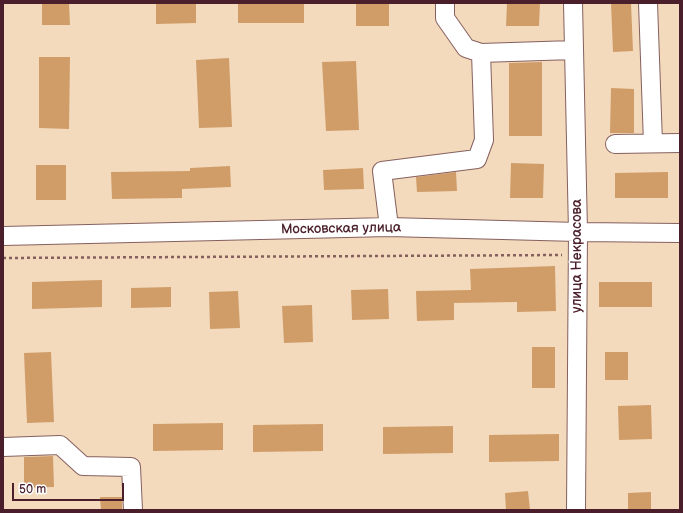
<!DOCTYPE html>
<meta charset="utf-8">
<style>
body{margin:0}
#map{position:relative;width:683px;height:513px;overflow:hidden;background:#f3dabc;font-family:"Balsamiq Sans",sans-serif}
canvas{display:block}
.frame{position:absolute;inset:0;border:4px solid #4a1f2b;pointer-events:none}
.scale{position:absolute;left:12px;top:483px;width:112px;height:18px;box-sizing:border-box;border:2px solid #4a1f2b;border-top:0;padding-left:5px;font-size:12px;line-height:14px;white-space:nowrap;color:#4a1f2b;-webkit-text-stroke:3px #fff;paint-order:stroke}
</style>
<div id="map">
<canvas width="683" height="513"></canvas>
<div class="frame"></div>
<div class="scale">50 m</div>
</div>
<script>
const g = document.querySelector('canvas').getContext('2d');
g.lineJoin = 'round';
function fill(path, color) { g.fillStyle = color; g.fill(path, 'evenodd'); }
const toPath = rows => new Path2D(rows.map(r => 'M' + r).join(''));
function stroke(path, color, width, dash) { g.strokeStyle = color; g.lineWidth = width; g.lineCap = dash ? 'butt' : 'round'; g.setLineDash(dash || []); g.stroke(path); }
function write(font, color, halo, rows, align = 'center') {
  g.font = font + ' "Balsamiq Sans",sans-serif'; g.lineWidth = 3; g.setLineDash([]); g.textBaseline = 'middle'; g.strokeStyle = halo; g.fillStyle = color; for (const [text, x, y, turn = 0] of rows) {
    g.save(); g.translate(x, y); g.rotate((+turn || 0) * Math.PI / 180); g.textAlign = isNaN(turn) ? turn : align; if (halo) g.strokeText(text, 0, 0); g.fillText(text, 0, 0); g.restore();
  }
}
const building = toPath([
 [42,3,69,3,70,25,42,25],
 [196,3,196,23,156,24,156,4],
 [238,3,304,3,304,23,238,23],
 [356,3,389,3,389,26,356,26],
 [507,3,540,3,539,26,506,26],
 [611,3,631,3,633,51,613,52],
 [39,57,70,57,69,129,39,128],
 [229,58,232,127,199,128,196,60],
 [356,61,359,130,326,131,322,62],
 [542,62,542,136,509,136,509,63],
 [611,88,634,89,634,133,610,133],
 [511,163,544,164,543,198,510,198],
 [36,165,66,165,66,200,36,200],
 [230,166,231,187,182,189,182,198,112,199,111,172,190,171,190,168],
 [363,168,364,189,324,190,323,170],
 [456,172,457,191,417,192,416,177],
 [668,172,668,198,615,198,615,173],
 [555,266,556,311,517,312,517,302,454,303,454,320,417,321,416,291,471,290,470,269],
 [102,280,102,307,32,309,32,282],
 [599,282,652,282,652,307,599,307],
 [171,287,171,307,131,308,131,288],
 [388,289,389,319,352,320,351,290],
 [238,291,240,328,210,329,209,292],
 [312,305,313,342,284,343,282,306],
 [532,347,555,347,555,388,532,388],
 [51,352,54,422,27,423,24,353],
 [605,352,628,352,628,380,605,380],
 [651,405,652,439,619,440,618,406],
 [223,423,223,450,153,451,153,424],
 [323,424,323,451,253,452,253,425],
 [453,426,453,453,383,454,383,427],
 [559,434,559,461,489,462,489,435],
 [53,456,54,487,24,488,24,457],
 [528,491,530,510,506,510,505,493],
 [651,492,651,510,628,510,628,493],
 [100,497,122,497,122,510,101,510]
]);
const path = toPath([
 [3,258,562,255]
]);
const minor = toPath([
 [445,3,445,18,466,48,481,53],
 [573,3,578,232,576,510],
 [648,3,653,143],
 [615,144,680,143],
 [389,227,382,171,477,159,484,140,481,53,573,50],
 [3,236,389,227,578,232,680,233],
 [3,447,60,445,83,466,131,467,133,510]
]);
const streetNames = [
 ["Московская улица",341,229,-1],
 ["улица Некрасова",577,256,-90]
];
fill(building, '#d09d69');
stroke(minor, '#85605e', 20);
stroke(path, '#85605e', 2.5, [3, 3]);
stroke(minor, '#fff', 18);
write('14px', '#4a1f2b', '#fff', streetNames);
</script>
